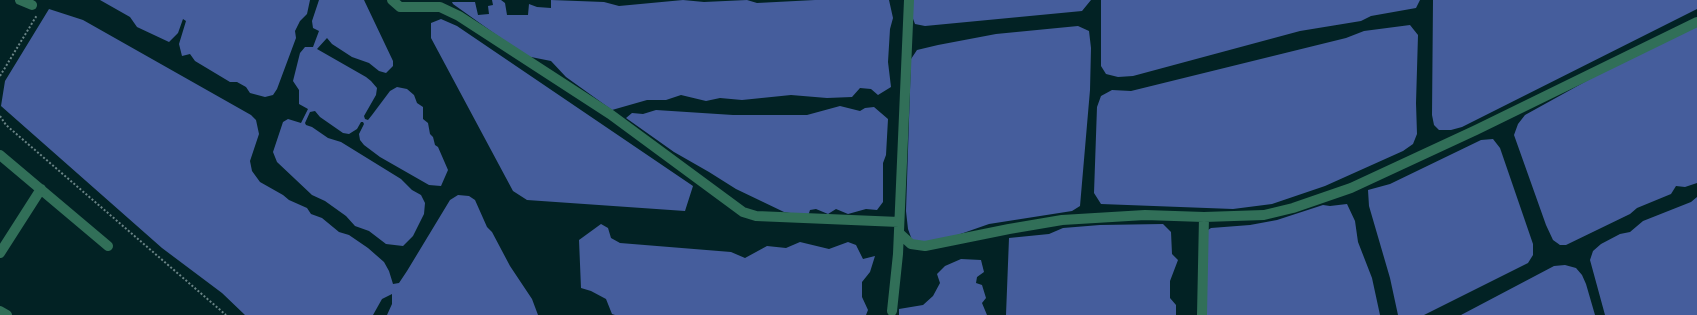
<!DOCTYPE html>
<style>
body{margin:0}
canvas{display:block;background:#022224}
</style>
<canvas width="1697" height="315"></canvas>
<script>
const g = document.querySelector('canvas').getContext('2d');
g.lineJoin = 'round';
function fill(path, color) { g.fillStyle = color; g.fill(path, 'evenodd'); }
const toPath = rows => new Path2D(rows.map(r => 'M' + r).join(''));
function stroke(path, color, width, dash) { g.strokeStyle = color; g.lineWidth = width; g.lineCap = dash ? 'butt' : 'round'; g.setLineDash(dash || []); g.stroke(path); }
const water = toPath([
 [100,0,310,0,307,14,300,21,295,31,296,38,277,89,273,95,265,97,250,93,246,87,237,82,230,82,195,61,190,54,182,56,179,44,186,21,183,19,178,33,169,42,137,27,130,17],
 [319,0,364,0,393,61,393,66,386,73,379,71,369,63,352,57,332,44,327,38,317,49,366,77,371,81,377,88,376,95,364,116,365,119,368,120,372,115,390,91,397,87,407,89,414,95,417,103,423,107,423,119,428,123,430,134,433,137,435,145,438,147,448,170,441,186,429,185,380,157,364,145,360,140,359,134,364,124,363,122,361,122,357,129,349,134,343,133,320,117,315,111,310,112,305,123,306,125,312,127,328,138,341,142,401,179,412,190,421,195,425,203,424,214,413,236,403,246,386,244,369,231,355,226,346,216,325,201,312,195,277,162,273,152,283,122,288,119,301,123,308,109,299,104,299,90,293,81,300,53,305,47,313,47,319,31,313,28,312,21],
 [492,0,501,0,505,3,507,15,528,15,529,4,537,7,551,8,551,0,604,2,619,6,683,0,704,2,747,0,757,3,815,0,889,0,893,18,890,29,888,62,891,87,878,95,871,89,860,88,852,97,827,98,791,95,742,100,720,98,706,101,681,95,666,100,647,100,612,110,566,77,551,61,526,56,453,4,452,2,475,2,478,15,489,14,488,6,493,5],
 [912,0,1091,0,1082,11,925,26,915,24,912,16],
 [1101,0,1420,0,1416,8,1371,16,1361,21,1300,31,1133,76,1118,77,1106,74,1101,66],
 [1433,0,1697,0,1697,9,1462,127,1451,130,1439,130,1434,125,1432,115],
 [49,9,83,20,251,115,256,120,259,134,250,161,252,171,260,182,283,195,289,200,307,208,311,214,322,218,339,232,349,235,368,248,384,262,389,271,393,284,399,283,407,271,450,200,458,195,469,196,475,200,487,227,492,232,510,266,532,299,538,315,387,315,392,304,392,294,382,299,373,315,245,315,222,293,162,248,1,106,5,81],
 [441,19,457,26,693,186,685,211,527,200,513,191,431,38,431,23],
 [1410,25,1418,35,1416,103,1417,134,1413,144,1403,151,1325,186,1272,204,1233,209,1101,204,1094,193,1097,107,1101,96,1112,90,1131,91,1346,38,1364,31],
 [1697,25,1697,183,1685,187,1676,186,1671,194,1637,208,1630,214,1566,245,1560,245,1553,240,1546,225,1514,135,1518,124,1525,115,1619,63],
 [1078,26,1089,31,1091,48,1090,90,1080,206,1072,211,989,224,949,238,928,243,912,240,908,229,906,211,911,59,917,50,938,45,996,34],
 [840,106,860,111,865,108,874,107,888,119,886,155,883,163,883,202,877,210,866,209,848,214,836,209,828,214,816,209,810,210,808,216,784,212,736,189,709,172,674,152,626,118,632,113,643,114,656,110,733,115,807,115],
 [1493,139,1500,148,1533,244,1533,255,1528,263,1424,315,1398,315,1390,278,1369,206,1368,190,1390,184,1481,140],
 [1697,197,1697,315,1605,315,1590,260,1593,251,1601,244,1620,234,1630,232,1643,221,1691,202],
 [1347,204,1355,221,1358,242,1372,278,1380,315,1201,315,1205,232,1211,228,1250,225,1277,220,1323,205,1330,206],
 [601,224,608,228,611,238,620,243,731,252,745,258,767,246,786,248,800,242,829,249,848,242,856,245,863,259,875,256,870,272,862,282,862,297,868,310,866,315,615,315,612,314,606,299,591,291,581,288,579,240],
 [1163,224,1171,232,1172,254,1178,260,1170,281,1170,298,1176,305,1176,315,1006,315,1009,238,1049,234,1063,228,1100,225],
 [961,259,981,260,984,272,977,277,976,283,982,285,986,298,982,303,987,315,899,315,899,309,923,305,933,296,940,283,937,274,945,266],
 [1565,265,1576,268,1582,275,1586,284,1595,315,1461,315,1554,266]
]);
const path = toPath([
 [0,76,37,15],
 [0,116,6,125,226,315]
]);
const minor = toPath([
 [20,0,32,5],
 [392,0,400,7,440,7,459,16,610,114,743,212,756,216,899,222],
 [0,155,108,246],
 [899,233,911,244,925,246,1009,229,1062,220,1145,215,1204,217,1264,215,1293,208,1351,188,1476,130,1697,22],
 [0,253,41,189],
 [0,311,7,315],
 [892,311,898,254,909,0],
 [1202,315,1204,217]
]);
fill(water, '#455d9c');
stroke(path, '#698385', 2, [2, 2]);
stroke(minor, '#316f58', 10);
</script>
